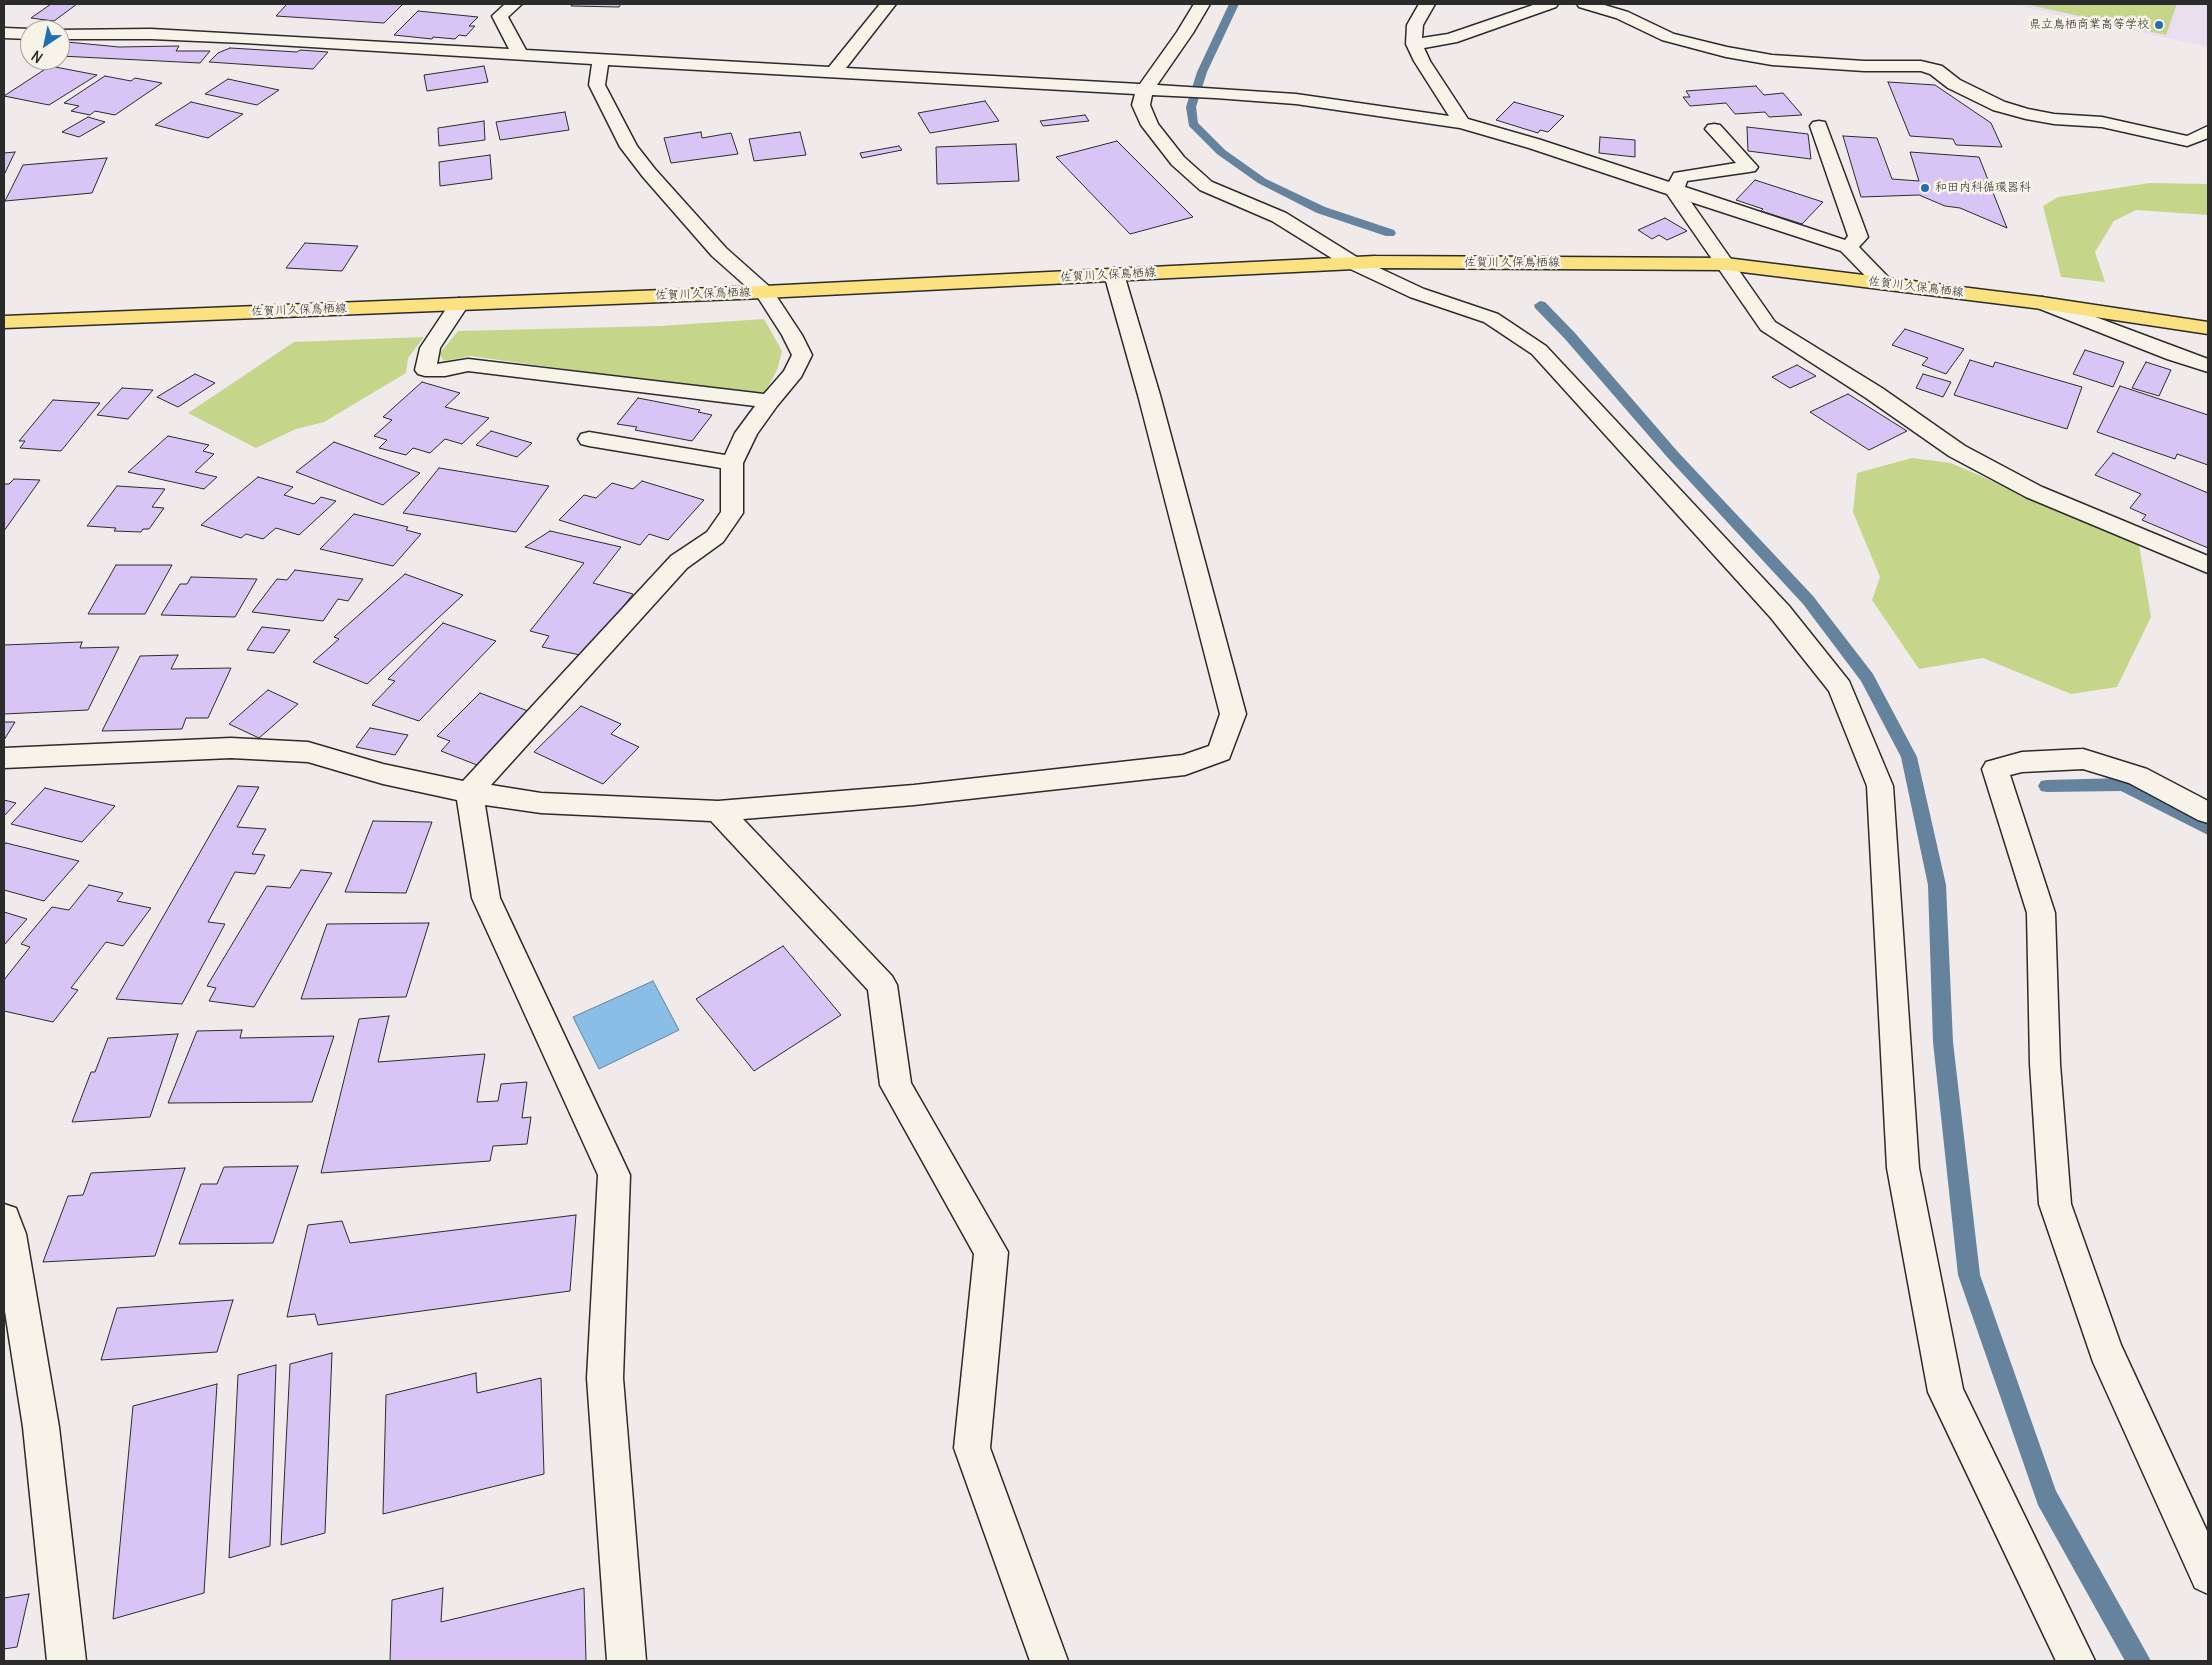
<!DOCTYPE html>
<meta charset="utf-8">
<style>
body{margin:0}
#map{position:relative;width:2212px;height:1665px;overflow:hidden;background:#f1eaeb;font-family:Delius,sans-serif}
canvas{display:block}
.frame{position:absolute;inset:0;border:5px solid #2b2b2b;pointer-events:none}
.north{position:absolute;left:20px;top:20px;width:50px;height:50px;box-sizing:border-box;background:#f7f3e8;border:1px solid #a5a39c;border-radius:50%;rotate:214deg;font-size:14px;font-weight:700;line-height:20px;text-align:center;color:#2b2b2b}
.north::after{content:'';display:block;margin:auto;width:18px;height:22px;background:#1f6fb2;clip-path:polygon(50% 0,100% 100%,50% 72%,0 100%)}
</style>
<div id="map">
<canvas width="2212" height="1665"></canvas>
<div class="frame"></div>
<div class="north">N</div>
</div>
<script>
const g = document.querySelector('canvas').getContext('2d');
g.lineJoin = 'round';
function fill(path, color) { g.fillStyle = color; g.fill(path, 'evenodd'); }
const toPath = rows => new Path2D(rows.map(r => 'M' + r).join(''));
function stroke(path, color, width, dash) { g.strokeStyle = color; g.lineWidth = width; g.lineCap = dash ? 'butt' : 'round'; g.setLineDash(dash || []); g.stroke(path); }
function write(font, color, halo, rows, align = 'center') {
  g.font = font + ' Delius,"Klee One",sans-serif'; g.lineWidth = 5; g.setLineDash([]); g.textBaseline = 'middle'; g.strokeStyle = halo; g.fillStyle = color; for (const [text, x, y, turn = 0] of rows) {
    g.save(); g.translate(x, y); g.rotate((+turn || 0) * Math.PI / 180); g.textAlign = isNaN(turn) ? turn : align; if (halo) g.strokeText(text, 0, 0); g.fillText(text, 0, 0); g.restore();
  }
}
const built = toPath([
 [2010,4,2208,4,2208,47]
]);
const green = toPath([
 [2025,4,2177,4,2166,35],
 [2150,183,2208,184,2208,215,2136,210,2114,221,2095,252,2105,282,2061,277,2043,206,2058,197],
 [764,319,782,351,777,370,763,396,470,356,444,361,439,354,458,331,660,326],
 [424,337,408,358,406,373,324,422,296,429,256,448,188,413,294,342],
 [1912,458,1951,463,2139,545,2151,617,2117,687,2071,694,1983,658,1919,669,1872,600,1880,577,1853,512,1857,473]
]);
const water = toPath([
 [653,981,679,1030,599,1069,573,1017,653,981]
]);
const stream = toPath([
 [1229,4,1239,4,1207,72,1196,107,1198,123,1225,150,1266,179,1325,207,1394,230,1396,233,1394,236,1386,236,1317,213,1258,183,1217,154,1189,126,1186,107,1197,72,1229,4],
 [1540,301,1545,302,1575,333,1678,452,1813,596,1873,674,1917,757,1946,885,1953,1042,1980,1275,2056,1491,2151,1661,2125,1661,2038,1505,1958,1275,1933,1042,1928,885,1901,757,1861,681,1803,604,1668,458,1565,339,1535,308,1534,305,1540,301],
 [2123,778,2208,820,2208,835,2121,791,2047,792,2041,791,2038,786,2041,781,2047,780,2123,778]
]);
const building = toPath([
 [51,4,77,4,54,21,31,18,51,4],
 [287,4,403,4,384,23,276,16,287,4],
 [572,4,621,4,619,7,571,6,572,4],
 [418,11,478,17,469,26,475,26,466,36,459,35,455,39,433,37,432,39,394,35,418,11],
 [67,42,119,47,179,46,176,51,210,51,200,63,60,56,60,48,67,42],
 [230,48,297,52,300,50,328,52,313,69,209,62,218,53,230,48],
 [50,66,97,75,49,105,4,96,50,66],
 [484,66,488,82,427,91,424,75,484,66],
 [105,76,131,81,135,78,162,83,115,115,95,111,90,115,71,111,79,106,64,103,105,76],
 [228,79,279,90,257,105,205,94,228,79],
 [1888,82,1935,85,1991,123,2002,147,1956,145,1953,139,1910,136,1888,82],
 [1756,86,1764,95,1783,93,1802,115,1769,117,1765,112,1735,114,1726,103,1690,106,1683,97,1690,97,1686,91,1756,86],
 [985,101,999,121,930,133,918,113,985,101],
 [191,102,243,114,208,138,155,125,191,102],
 [1514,102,1564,116,1548,132,1540,130,1538,133,1496,120,1514,102],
 [565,112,569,130,500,140,496,122,565,112],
 [1085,115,1089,121,1043,126,1040,121,1085,115],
 [88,117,105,122,79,137,62,132,88,117],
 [484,121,485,140,439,146,438,128,484,121],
 [1747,127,1808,134,1811,159,1748,151,1747,127],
 [701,132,702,138,731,133,738,154,671,163,664,138,701,132],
 [800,132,806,155,754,161,749,139,800,132],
 [1843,136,1877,138,1892,179,1919,181,1910,152,1979,157,2007,228,1960,208,1945,206,1919,195,1861,197,1843,136],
 [1600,137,1635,140,1635,157,1599,153,1600,137],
 [1117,141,1193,217,1130,234,1056,157,1117,141],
 [1016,144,1019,181,937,184,936,147,1016,144],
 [899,146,902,150,862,158,860,153,899,146],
 [15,152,4,175,4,153,15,152],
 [490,155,492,179,440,186,439,162,490,155],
 [107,158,92,193,5,201,23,165,107,158],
 [1755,180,1823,202,1802,224,1761,211,1763,209,1736,200,1755,180],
 [1665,218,1687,231,1667,240,1659,235,1652,239,1638,230,1665,218],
 [305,243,358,246,342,271,286,268,305,243],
 [1905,329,1964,349,1946,374,1922,365,1928,358,1892,345,1905,329],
 [2085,350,2124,362,2113,387,2073,374,2085,350],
 [1970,360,1993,367,1995,362,2082,387,2067,429,1954,395,1970,360],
 [2146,362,2171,370,2159,396,2132,388,2146,362],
 [1797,365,1816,376,1790,388,1772,377,1797,365],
 [195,374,215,383,178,407,157,397,195,374],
 [1923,374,1951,382,1943,397,1916,388,1923,374],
 [422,382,460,393,445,407,489,418,462,444,445,439,430,453,413,448,406,455,379,448,387,440,374,436,392,420,383,417,422,382],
 [2120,386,2208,415,2208,465,2177,454,2175,459,2097,432,2120,386],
 [122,388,153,390,128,419,97,415,122,388],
 [1848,394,1907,431,1869,450,1810,412,1848,394],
 [638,398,700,410,698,412,712,415,692,441,635,430,637,427,617,424,638,398],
 [53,400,100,403,61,451,20,448,25,441,19,441,53,400],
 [491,431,532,443,517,457,476,445,491,431],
 [168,436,209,445,203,451,214,454,195,472,217,477,204,489,128,472,168,436],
 [334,442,420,473,383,505,296,472,334,442],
 [2113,453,2208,493,2208,548,2142,520,2146,515,2130,508,2141,494,2095,475,2113,453],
 [439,468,549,486,516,532,403,513,439,468],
 [258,477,293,487,284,495,314,504,321,497,336,501,299,535,276,528,263,539,246,534,241,538,201,525,258,477],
 [14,479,40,480,4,531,4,484,9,484,14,479],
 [642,481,704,500,668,540,649,534,640,545,559,520,584,495,596,498,612,483,633,489,642,481],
 [117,486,165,489,152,507,164,508,149,529,143,529,141,532,114,531,116,528,87,526,117,486],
 [354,514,408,527,406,530,421,534,393,566,320,549,354,514],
 [550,531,621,547,593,583,633,594,585,656,542,647,549,636,530,631,584,563,525,547,550,531],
 [116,565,172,565,145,614,88,614,116,565],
 [295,570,363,579,348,601,338,599,323,621,252,612,277,579,287,580,295,570],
 [405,574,463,595,367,684,313,662,339,639,334,637,405,574],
 [191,577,257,579,235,617,161,615,180,584,187,584,191,577],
 [443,623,496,641,419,721,372,705,395,681,388,679,443,623],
 [262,627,290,630,274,653,247,650,262,627],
 [82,642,80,648,119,647,88,710,4,714,4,645,82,642],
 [178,655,171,669,231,668,208,718,186,718,182,729,102,731,140,656,178,655],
 [268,690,298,704,259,738,229,724,268,690],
 [480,693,528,711,477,765,441,751,450,741,437,736,480,693],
 [581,706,621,724,611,734,639,747,603,784,534,752,581,706],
 [4,722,15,722,4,740,4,722],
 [370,728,408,735,395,755,356,747,370,728],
 [238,786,259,787,237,827,266,829,252,854,265,855,255,874,235,872,208,922,225,924,182,1004,116,999,238,786],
 [45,788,115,806,82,842,11,824,45,788],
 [4,800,16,803,4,816,4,800],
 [373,821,432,822,406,893,345,892,373,821],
 [6,843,79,861,44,901,4,890,4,845,6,843],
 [301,870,332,873,254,1007,209,1001,216,988,207,986,267,886,290,888,301,870],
 [89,885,123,893,117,901,151,908,123,946,106,942,71,988,78,990,53,1022,4,1011,4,980,30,947,21,944,52,907,69,910,89,885],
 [4,912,27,919,4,945,4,912],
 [429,923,406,997,301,999,327,924,429,923],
 [783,946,841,1015,754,1071,696,999,783,946],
 [389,1016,378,1062,485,1054,477,1102,498,1101,501,1084,527,1082,522,1118,531,1117,527,1144,493,1146,490,1161,321,1173,359,1019,389,1016],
 [242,1030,240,1038,334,1036,312,1102,168,1103,197,1031,242,1030],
 [178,1034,150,1117,72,1122,91,1072,95,1072,108,1038,178,1034],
 [298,1166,273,1243,179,1244,201,1184,217,1184,224,1167,298,1166],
 [185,1168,155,1256,43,1262,68,1196,83,1195,91,1173,185,1168],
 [576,1215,570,1291,318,1325,315,1314,287,1317,308,1225,342,1221,350,1243,576,1215],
 [233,1300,217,1352,101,1360,117,1308,233,1300],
 [332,1353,325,1533,281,1545,290,1364,332,1353],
 [276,1365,270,1546,229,1558,238,1375,276,1365],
 [476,1373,477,1393,541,1378,544,1474,383,1514,386,1395,476,1373],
 [217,1384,204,1593,113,1619,133,1406,217,1384],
 [443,1588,441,1622,584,1588,586,1661,390,1661,392,1600,443,1588],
 [29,1594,17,1647,4,1649,4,1598,29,1594]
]);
const minor = toPath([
 [505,4,522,4,508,17,526,50,829,67,880,4,896,4,846,68,1140,84,1177,32,1194,4,1210,4,1193,33,1157,85,1296,94,1449,116,1414,61,1406,44,1407,25,1419,4,1435,4,1423,25,1422,38,1448,34,1536,4,1558,4,1556,7,1457,42,1424,48,1430,61,1468,119,1541,140,1669,182,1674,173,1736,163,1705,129,1708,125,1714,124,1720,125,1758,167,1755,171,1749,172,1687,181,1685,187,1845,240,1848,236,1810,126,1813,122,1819,121,1825,122,1868,237,1859,247,1890,279,1893,283,1890,287,1883,289,1876,287,1841,251,1691,202,1775,322,1882,388,1965,446,2042,487,2208,556,2208,573,2026,497,1949,456,1866,398,1761,330,1667,194,1529,148,1460,128,1296,104,1215,98,1152,95,1150,105,1158,124,1184,157,1212,182,1286,213,1360,259,1424,289,1498,314,1546,346,1789,606,1849,681,1893,786,1919,1168,1963,1389,2095,1661,2056,1661,1928,1392,1887,1168,1867,786,1829,691,1771,618,1532,354,1484,322,1410,297,1346,267,1272,221,1200,190,1172,165,1141,125,1132,105,1135,94,608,65,605,85,637,146,655,169,726,248,771,288,802,335,812,355,801,377,777,406,757,434,743,463,743,513,723,542,687,568,491,785,541,793,718,801,914,785,1183,755,1209,746,1220,714,1138,395,1104,274,1107,270,1114,268,1121,270,1124,274,1160,395,1246,714,1229,759,1185,775,914,805,743,819,892,976,897,985,911,1083,1008,1252,990,1448,1068,1661,1030,1661,954,1448,974,1254,880,1085,868,990,711,821,541,813,485,805,500,898,630,1175,623,1378,646,1661,607,1661,587,1378,598,1175,472,898,457,800,383,784,308,762,231,758,4,768,4,748,231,738,308,742,383,764,463,781,671,556,707,532,721,512,721,468,589,446,581,444,578,439,581,434,589,432,725,455,735,433,755,406,468,371,445,376,425,376,418,374,415,370,420,348,452,300,459,298,466,300,469,304,440,348,437,364,468,359,764,394,784,371,792,355,782,335,757,296,712,256,643,177,620,147,589,85,592,64,244,43,151,39,60,39,60,30,57,30,151,29,509,49,492,16,505,4],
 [1577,4,1601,4,1628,12,1674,34,1727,47,1772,55,1864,61,1921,61,1942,66,1960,80,2005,102,2028,109,2054,114,2102,117,2187,136,2208,126,2208,138,2187,146,2102,127,2054,124,2026,119,1993,110,1948,88,1930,74,1921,71,1864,71,1772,65,1726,57,1662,40,1616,18,1579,7,1577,4],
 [4,28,30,29,33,30,30,30,30,39,4,38,4,28],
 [2042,297,2208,359,2208,372,2167,359,2035,307,2032,303,2035,299,2042,297],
 [2083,749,2147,769,2208,801,2208,823,2198,820,2129,783,2083,769,2022,772,2010,775,2055,913,2060,1064,2071,1204,2121,1345,2208,1533,2208,1594,2195,1588,2093,1362,2039,1204,2030,1064,2027,913,1982,769,1986,762,2022,752,2083,749],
 [4,1204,16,1208,26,1234,59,1427,86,1661,47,1661,23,1427,4,1305,4,1204]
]);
const major = toPath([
 [1375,256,1726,258,2042,297,2208,322,2208,334,2042,309,1726,270,1375,268,764,298,4,328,4,316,764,286,1375,256]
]);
const markers = [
 [2159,25,5,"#1f6fb2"],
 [1925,188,5,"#1f6fb2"]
];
const farPoinames = [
 ["県立鳥栖商業高等学校",2149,25],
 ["和田内科循環器科",1935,188,"left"]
];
const farStreetnames = [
 ["佐賀川久保鳥栖線",1512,263],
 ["佐賀川久保鳥栖線",1108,275,-3],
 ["佐賀川久保鳥栖線",1916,287,7],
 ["佐賀川久保鳥栖線",703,294,-2],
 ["佐賀川久保鳥栖線",299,310,-2]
];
fill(built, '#eadfee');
fill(green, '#c5d68b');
fill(water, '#8bbee7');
stroke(water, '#65839c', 1);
fill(stream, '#65839c');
fill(building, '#d8c5f5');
stroke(building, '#2b2b2b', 1);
stroke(minor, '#2b2b2b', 3);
stroke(major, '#2b2b2b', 3);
fill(minor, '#f7f3e8');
fill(major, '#fbe180');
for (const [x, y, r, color] of markers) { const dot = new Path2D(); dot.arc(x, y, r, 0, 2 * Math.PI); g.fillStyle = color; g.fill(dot); stroke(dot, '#f7f3e8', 2); }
write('12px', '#2b2b2b', '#f7f3e8', farPoinames, 'right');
write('12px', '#2b2b2b', '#f7f3e8', farStreetnames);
</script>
